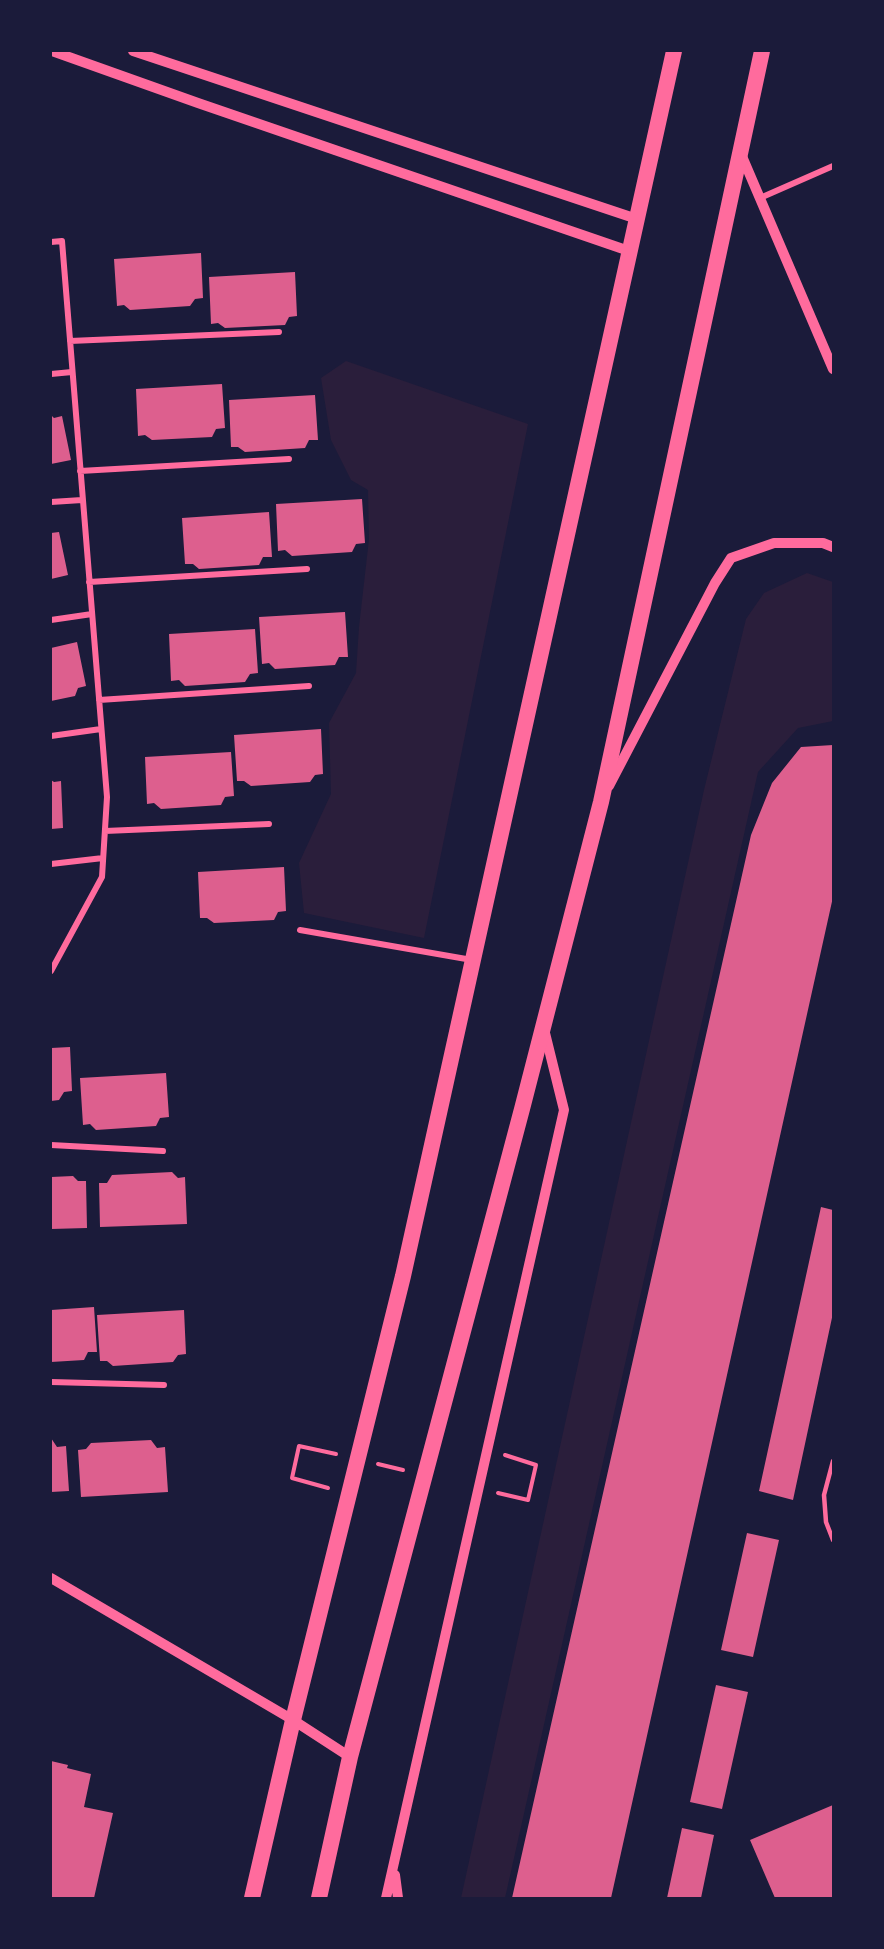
<!DOCTYPE html>
<style>
body{margin:0}
#map{position:relative;width:884px;height:1949px;overflow:hidden;background:#1b1b3a;font-family:Rubik,sans-serif}
canvas{display:block}
.frame{position:absolute;inset:0;border:52px solid #1b1b3a;pointer-events:none}
</style>
<div id="map">
<canvas width="884" height="1949"></canvas>
<div class="frame"></div>
</div>
<script>
const g = document.querySelector('canvas').getContext('2d');
g.lineJoin = 'round';
function fill(path, color) { g.fillStyle = color; g.fill(path, 'evenodd'); }
const toPath = rows => new Path2D(rows.map(r => 'M' + r).join(''));
function stroke(path, color, width, dash) { g.strokeStyle = color; g.lineWidth = width; g.lineCap = dash ? 'butt' : 'round'; g.setLineDash(dash || []); g.stroke(path); }
const green = toPath([
 [346,361,528,424,424,938,304,913,299,863,331,794,329,723,356,673,359,627,369,539,368,490,351,480,331,440,321,378],
 [807,573,833,582,833,721,798,728,758,772,505,1898,461,1898,704,790,746,619,764,593]
]);
const building = toPath([
 [201,253,203,298,195,299,190,306,130,310,124,305,117,306,114,259],
 [295,272,297,316,289,317,285,325,225,328,218,323,211,324,209,277],
 [222,384,225,428,216,429,212,437,152,440,145,435,138,436,136,389],
 [315,395,318,440,309,440,305,448,245,452,238,447,231,447,229,400],
 [51,415,54,418,62,416,71,460,51,464],
 [362,499,365,543,356,544,352,552,292,556,285,550,278,551,276,504],
 [269,512,272,557,263,557,259,565,199,569,193,564,185,564,182,518],
 [59,532,68,575,51,579,51,533],
 [345,612,348,657,339,657,335,665,275,669,269,663,262,664,259,617],
 [255,629,258,673,250,674,245,682,185,686,179,680,171,681,169,634],
 [77,642,86,686,78,688,75,696,51,701,51,648],
 [321,729,323,774,315,775,310,782,251,786,244,781,237,781,234,735],
 [833,745,833,897,611,1898,512,1898,751,835,772,783,801,747],
 [231,752,234,796,225,797,221,805,161,809,154,803,147,804,145,757],
 [51,780,54,782,61,781,63,828,51,829],
 [284,867,286,911,278,912,274,920,214,923,207,918,200,918,198,872],
 [70,1047,72,1091,64,1092,59,1100,51,1101,51,1048],
 [166,1073,169,1117,160,1118,156,1126,96,1130,90,1124,83,1125,80,1078],
 [172,1172,178,1178,185,1177,187,1224,100,1227,99,1183,107,1183,112,1175],
 [73,1176,78,1181,86,1181,87,1228,51,1229,51,1177],
 [821,1207,833,1210,833,1313,793,1500,759,1491],
 [94,1307,97,1352,88,1352,84,1360,51,1362,51,1310],
 [184,1310,186,1354,178,1355,173,1362,113,1366,107,1361,100,1361,97,1315],
 [51,1438,57,1447,66,1446,69,1491,51,1492],
 [151,1440,157,1448,165,1447,168,1492,81,1497,78,1450,86,1449,91,1443],
 [747,1533,779,1540,753,1657,721,1650],
 [716,1685,748,1692,722,1809,690,1802],
 [51,1761,68,1765,67,1768,91,1774,84,1807,113,1813,94,1898,51,1898],
 [833,1805,833,1898,775,1898,750,1840],
 [682,1828,714,1835,701,1898,667,1898]
]);
const path = toPath([
 [378,1464,403,1470],
 [328,1488,292,1478,299,1446,336,1454],
 [498,1493,528,1500,536,1465,505,1455]
]);
const service = toPath([
 [833,1461,824,1495,826,1522,833,1540]
]);
const minor = toPath([
 [760,198,833,166],
 [51,242,62,241,107,797,102,877,51,971],
 [70,341,279,332],
 [51,374,72,372],
 [80,471,289,459],
 [51,502,82,500],
 [89,582,307,569],
 [51,620,92,614],
 [99,700,309,686],
 [51,736,101,729],
 [105,831,269,824],
 [51,864,103,858],
 [300,930,472,960],
 [51,1145,163,1151],
 [51,1382,164,1385]
]);
const tertiary = toPath([
 [52,51,198,103,629,251],
 [133,51,637,219],
 [741,154,833,369],
 [609,786,715,583,731,558,774,543,823,543,833,547],
 [51,1578,293,1720,350,1757],
 [395,1875,398,1898],
 [386,1898,564,1110,544,1029]
]);
const trunk = toPath([
 [252,1898,293,1720,403,1276,674,51],
 [319,1898,350,1757,522,1109,601,802,762,51]
]);
fill(green, '#2a1e3b');
fill(building, '#dd5f8e');
stroke(path, '#ff6b9d', 4);
stroke(service, '#ff6b9d', 4.5);
stroke(minor, '#ff6b9d', 6);
stroke(tertiary, '#ff6b9d', 10);
stroke(trunk, '#ff6b9d', 16);
</script>
